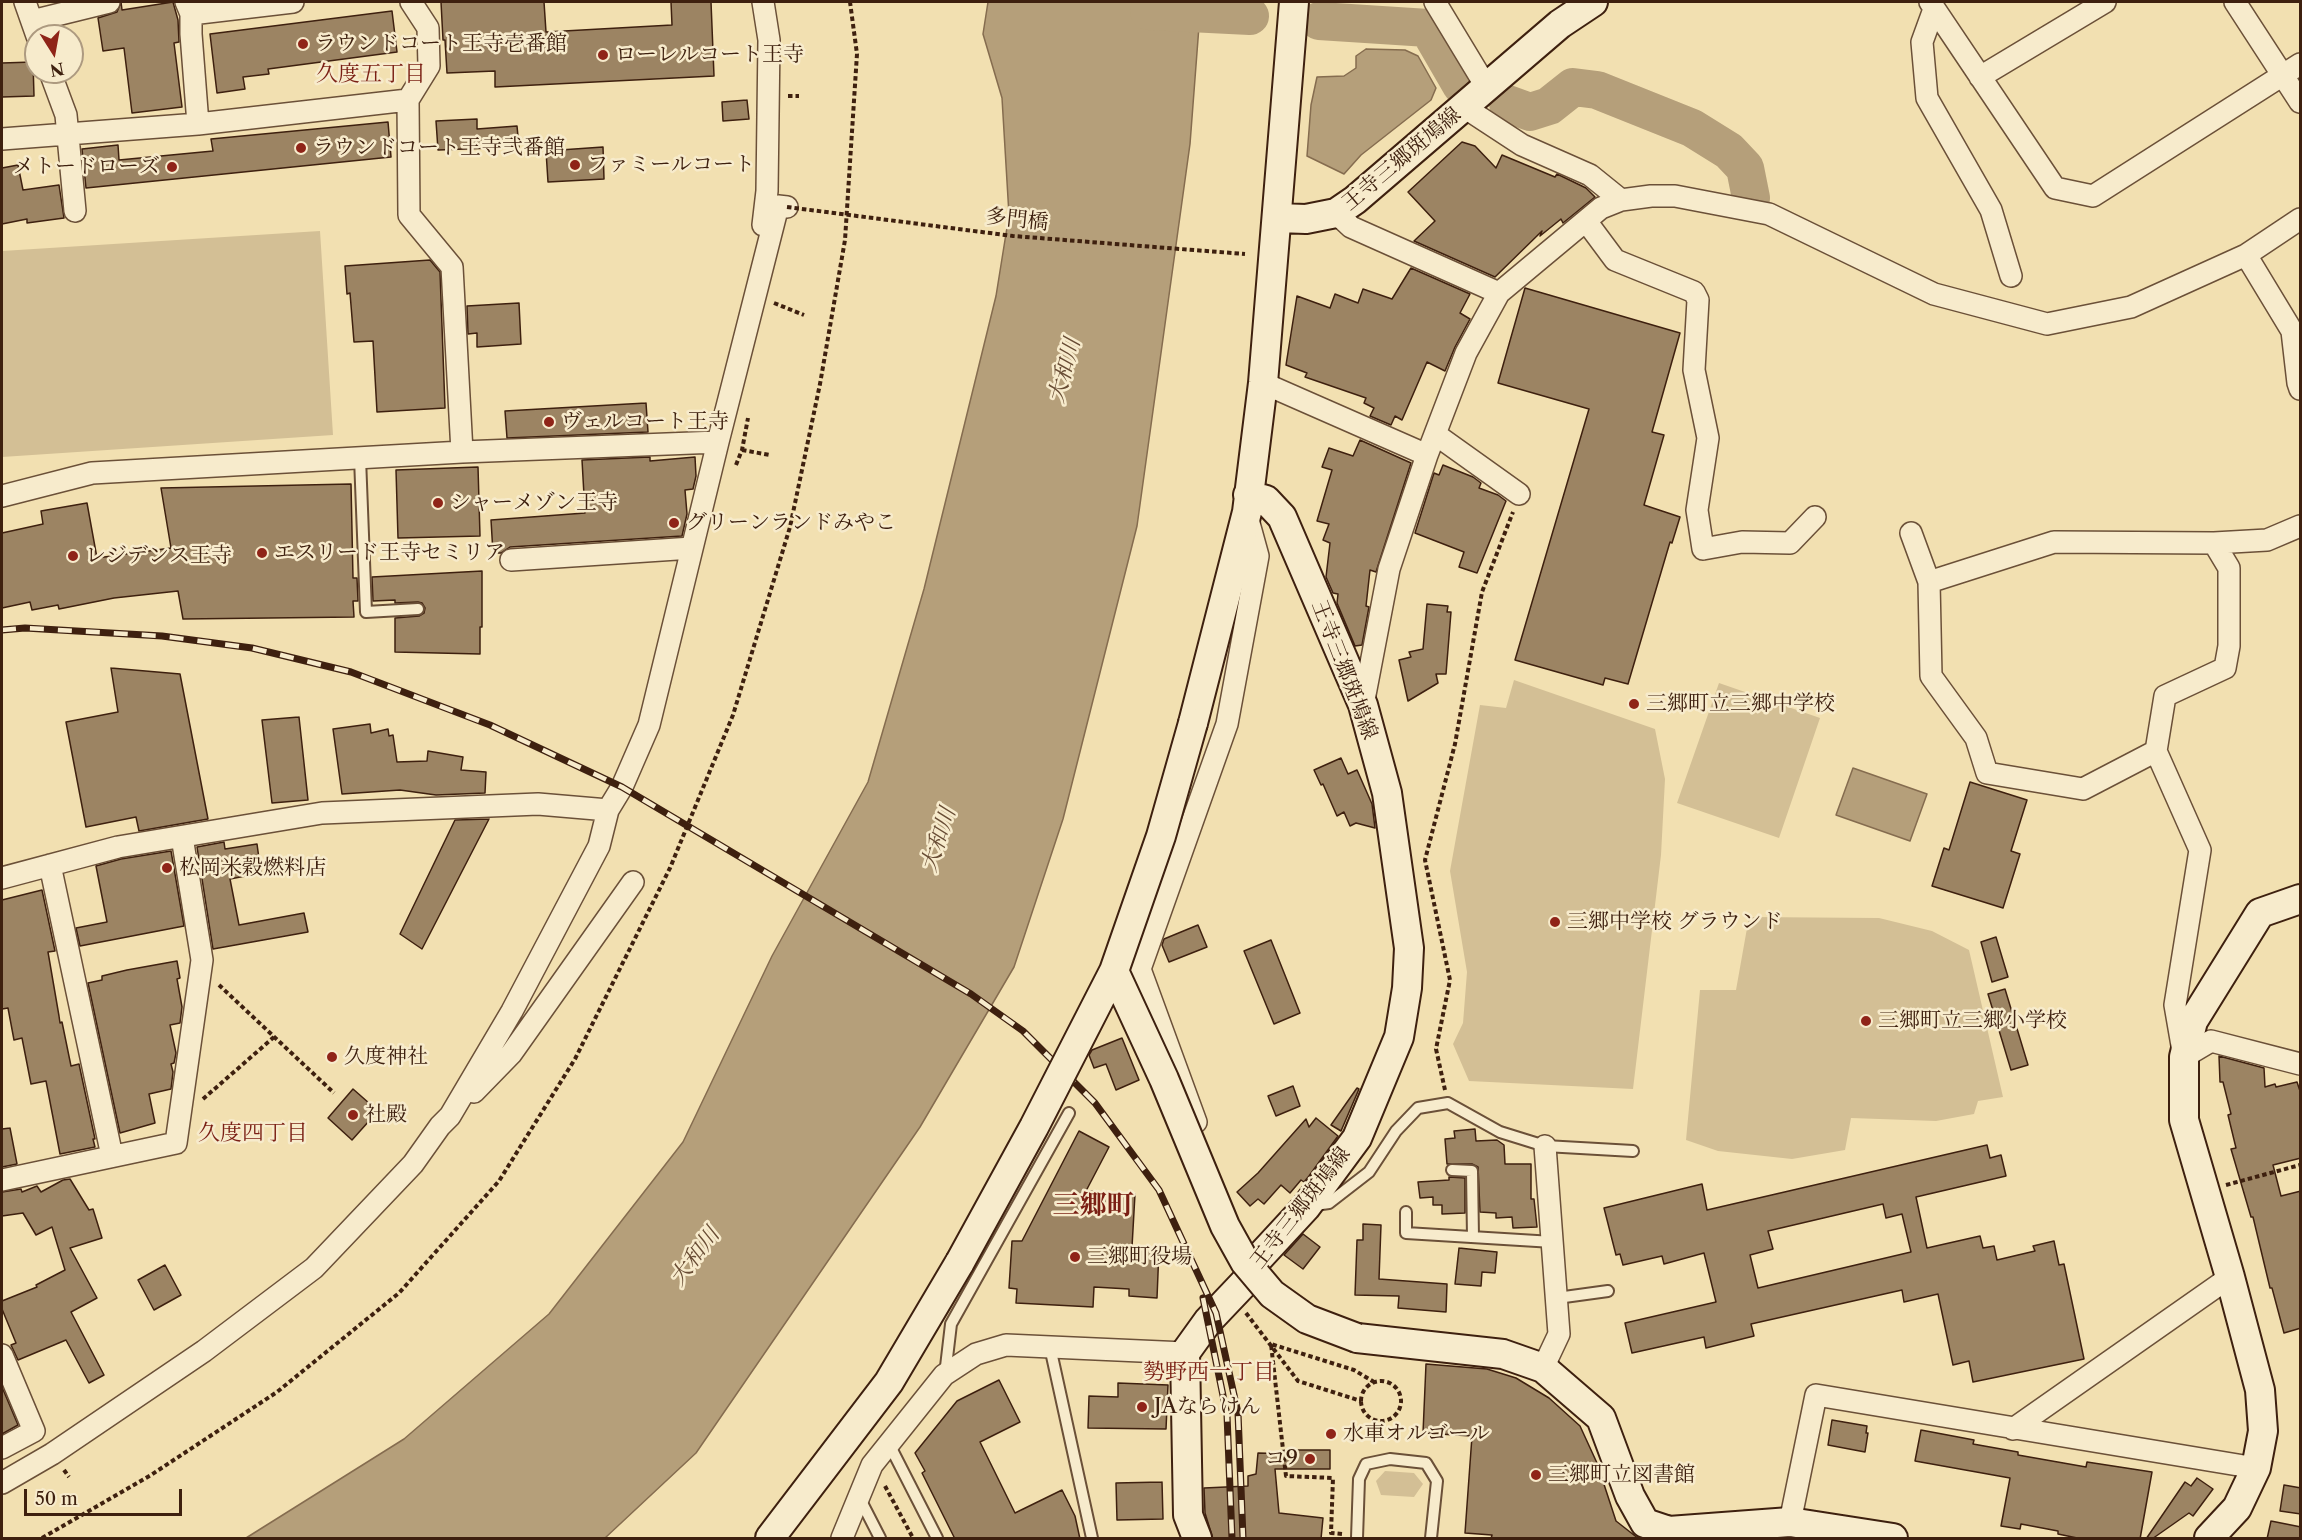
<!DOCTYPE html>
<meta charset="utf-8">
<style>
body{margin:0}
#map{position:relative;width:2302px;height:1540px;overflow:hidden;background:#f2e0b1;font-family:"Libre Caslon Text",serif}
canvas{display:block}
.frame{position:absolute;inset:0;border:3px solid #3e200f;pointer-events:none}
.north{position:absolute;left:24px;top:24px;width:60px;height:60px;box-sizing:border-box;background:#f7ebcc;border:2px solid #ad9a80;border-radius:50%;rotate:169deg;font-size:16px;font-weight:700;line-height:24px;text-align:center;color:#3e200f}
.north::after{content:'';display:block;margin:auto;width:21px;height:27px;background:#8f2418;clip-path:polygon(50% 0,100% 100%,50% 72%,0 100%)}
.scale{position:absolute;left:24px;top:1489px;width:158px;height:27px;box-sizing:border-box;border:3px solid #3e200f;border-top:0;padding-left:8px;font-size:18px;line-height:21px;white-space:nowrap;color:#3e200f;-webkit-text-stroke:4px #f7ebcc;paint-order:stroke}
</style>
<div id="map">
<canvas width="2302" height="1540"></canvas>
<div class="frame"></div>
<div class="north">N</div>
<div class="scale">50 m</div>
</div>
<script>
const g = document.querySelector('canvas').getContext('2d');
g.lineJoin = 'round';
function fill(path, color) { g.fillStyle = color; g.fill(path, 'evenodd'); }
const toPath = rows => new Path2D(rows.map(r => 'M' + r).join(''));
function stroke(path, color, width, dash) { g.strokeStyle = color; g.lineWidth = width; g.lineCap = dash ? 'butt' : 'round'; g.setLineDash(dash || []); g.stroke(path); }
function write(font, color, halo, rows, align = 'center') {
  g.font = font + ' "Libre Caslon Text","Noto Serif JP",serif'; g.lineWidth = 5; g.setLineDash([]); g.textBaseline = 'middle'; g.strokeStyle = halo; g.fillStyle = color; for (const [text, x, y, turn = 0] of rows) {
    g.save(); g.translate(x, y); g.rotate((+turn || 0) * Math.PI / 180); g.textAlign = isNaN(turn) ? turn : align; if (halo) g.strokeText(text, 0, 0); g.fillText(text, 0, 0); g.restore();
  }
}
const green = toPath([
 [320,231,333,435,2,457,2,251],
 [1514,680,1655,729,1665,779,1661,855,1633,1089,1469,1081,1453,1044,1463,1023,1467,972,1450,871,1480,705,1506,708],
 [1719,683,1820,718,1779,838,1677,803],
 [1749,917,1879,918,1932,931,1969,950,2003,1097,1978,1101,1974,1114,1936,1121,1851,1118,1845,1150,1792,1159,1718,1151,1686,1140,1700,990,1736,990],
 [1385,1471,1414,1473,1423,1484,1414,1497,1381,1495,1376,1481]
]);
const water = toPath([
 [988,2,1198,2,1200,13,1190,144,1137,526,1063,819,1014,967,920,1127,696,1453,605,1538,246,1538,404,1439,549,1314,683,1142,772,956,868,782,924,589,996,296,1009,215,1002,98,983,34,988,2],
 [1366,49,1405,50,1418,56,1436,88,1431,100,1361,155,1344,174,1307,156,1311,105,1317,77,1344,76,1356,68,1356,56,1366,49],
 [1853,768,1927,794,1910,841,1836,815,1853,768]
]);
const river = toPath([
 [1149,11,1250,16],
 [1319,21,1428,28,1461,85],
 [1508,104,1530,112,1549,106,1573,87,1597,90,1692,128,1729,151,1745,168,1751,198]
]);
const building = toPath([
 [121,2,122,10,173,2,178,20,179,42,174,43,182,107,132,113,124,48,103,51,98,18,117,12,121,2],
 [441,2,544,2,546,32,672,25,671,2,711,2,714,76,495,87,495,71,447,73,445,40,443,40,441,2],
 [392,11,397,52,268,69,269,74,243,77,245,89,217,93,210,34,392,11],
 [33,62,34,96,2,97,2,63,33,62],
 [747,100,749,119,723,121,722,102,747,100],
 [477,119,477,129,517,126,519,147,438,150,436,121,477,119],
 [388,122,391,157,86,188,82,149,118,145,119,160,213,151,211,139,388,122],
 [1462,142,1475,146,1496,168,1502,155,1555,177,1557,174,1586,188,1595,197,1563,223,1561,219,1540,236,1542,231,1495,277,1414,241,1435,221,1408,192,1462,142],
 [603,147,604,179,548,182,546,151,603,147],
 [18,165,23,190,59,185,64,218,27,223,27,219,2,224,2,168,18,165],
 [430,260,440,272,445,408,377,412,373,341,354,342,350,293,347,294,345,266,430,260],
 [1411,268,1470,294,1460,313,1470,319,1455,347,1445,371,1427,362,1402,420,1395,416,1391,425,1370,416,1374,408,1364,403,1366,398,1305,377,1307,373,1286,365,1297,296,1330,308,1335,294,1358,303,1363,289,1392,299,1411,268],
 [1525,288,1680,333,1652,432,1664,435,1644,505,1680,517,1672,543,1670,542,1628,684,1605,678,1603,685,1515,660,1589,409,1498,383,1525,288],
 [519,303,521,344,477,347,477,333,468,334,467,306,519,303],
 [646,403,648,432,507,438,505,411,646,403],
 [1360,440,1411,463,1376,572,1370,570,1366,606,1369,607,1362,645,1355,646,1337,603,1338,594,1333,593,1326,577,1330,543,1323,540,1329,524,1317,521,1332,470,1322,467,1329,448,1353,456,1360,440],
 [650,457,650,461,695,457,696,476,693,489,685,490,687,514,682,536,510,547,501,553,493,553,491,520,585,513,582,460,650,457],
 [1443,465,1473,477,1481,483,1479,488,1498,495,1506,501,1477,573,1459,567,1464,552,1415,533,1434,473,1439,475,1443,465],
 [478,467,480,536,398,538,396,470,478,467],
 [351,484,353,578,357,578,358,601,353,601,354,617,183,619,178,591,114,598,59,609,58,605,32,610,30,602,2,608,2,533,43,524,41,511,87,503,97,558,171,548,161,488,351,484],
 [482,571,482,627,480,627,480,654,395,652,395,618,419,616,424,613,425,608,422,603,418,602,395,603,395,600,373,601,372,577,482,571],
 [1427,604,1448,606,1447,612,1451,612,1446,674,1436,674,1438,683,1408,701,1399,660,1411,657,1409,652,1423,649,1427,604],
 [111,668,180,674,208,819,139,831,136,817,86,827,66,722,118,712,111,668],
 [299,717,308,800,272,803,262,720,299,717],
 [370,724,371,733,388,729,389,736,393,735,397,762,427,761,428,751,463,757,461,770,486,772,485,793,436,795,400,790,342,794,333,729,370,724],
 [1341,758,1348,774,1357,770,1372,804,1375,828,1356,823,1350,826,1344,812,1337,816,1323,784,1321,785,1314,770,1341,758],
 [1970,782,2027,800,2011,851,2020,854,2003,908,1932,886,1944,848,1949,850,1970,782],
 [489,819,422,949,400,934,455,820,489,819],
 [224,842,225,849,257,844,261,873,230,879,239,925,304,913,308,932,213,949,197,847,224,842],
 [171,851,184,926,80,946,76,928,107,922,96,866,121,859,171,851],
 [42,890,55,951,48,952,59,1016,60,1023,62,1022,71,1066,79,1064,95,1139,93,1139,95,1147,60,1154,46,1081,31,1084,22,1038,14,1040,8,1008,2,1009,2,900,42,890],
 [1198,925,1207,947,1169,962,1162,945,1164,939,1198,925],
 [1996,937,2008,977,1992,982,1981,942,1996,937],
 [1271,940,1300,1013,1274,1024,1244,951,1271,940],
 [177,961,180,978,177,979,182,1007,180,1023,170,1025,176,1053,174,1063,171,1064,173,1072,171,1089,149,1094,155,1123,120,1133,88,983,102,980,102,976,127,970,177,961],
 [2005,989,2028,1065,2011,1070,1988,994,2005,989],
 [1122,1038,1139,1080,1116,1090,1106,1064,1094,1068,1089,1055,1092,1050,1122,1038],
 [2219,1056,2264,1068,2265,1087,2275,1084,2276,1087,2297,1082,2301,1094,2301,1158,2273,1165,2281,1196,2301,1191,2301,1328,2284,1333,2272,1288,2270,1288,2253,1217,2251,1217,2231,1149,2236,1148,2228,1115,2231,1114,2223,1082,2220,1082,2219,1056],
 [1293,1086,1300,1106,1276,1116,1268,1096,1293,1086],
 [1357,1088,1359,1089,1341,1131,1331,1125,1357,1088],
 [353,1089,378,1111,352,1140,328,1118,353,1089],
 [1316,1118,1338,1136,1309,1176,1304,1182,1301,1180,1290,1193,1281,1185,1264,1204,1258,1199,1250,1206,1237,1192,1258,1173,1306,1119,1309,1127,1316,1118],
 [10,1128,17,1164,2,1167,2,1129,10,1128],
 [1475,1129,1476,1141,1497,1140,1504,1145,1505,1164,1531,1164,1531,1199,1534,1199,1537,1227,1513,1228,1512,1217,1496,1218,1496,1213,1480,1212,1478,1167,1472,1164,1447,1164,1445,1139,1455,1138,1454,1131,1475,1129],
 [1079,1131,1109,1147,1086,1191,1135,1194,1132,1247,1159,1249,1157,1298,1129,1296,1129,1289,1094,1287,1093,1307,1016,1303,1017,1289,1009,1288,1012,1241,1022,1241,1079,1131],
 [1987,1145,1990,1158,2001,1155,2006,1176,1916,1197,1927,1248,1980,1236,1983,1248,1994,1246,1997,1260,2035,1251,2033,1246,2054,1241,2059,1265,2064,1264,2084,1359,1973,1382,1969,1361,1953,1365,1938,1294,1904,1302,1902,1290,1751,1324,1754,1336,1706,1348,1704,1337,1632,1353,1625,1323,1716,1302,1704,1253,1664,1264,1662,1256,1623,1265,1620,1254,1616,1255,1604,1208,1702,1184,1707,1210,1987,1145],
 [1883,1204,1886,1218,1902,1214,1911,1252,1758,1288,1750,1255,1773,1249,1768,1231,1883,1204],
 [1449,1177,1465,1178,1465,1213,1442,1214,1442,1205,1433,1205,1433,1197,1420,1198,1418,1182,1449,1180,1449,1177],
 [70,1179,89,1210,93,1209,102,1238,70,1248,97,1298,71,1312,104,1375,89,1383,66,1340,18,1360,11,1345,16,1343,2,1309,2,1301,37,1287,36,1285,65,1270,52,1227,36,1235,23,1213,2,1216,2,1192,21,1189,22,1192,37,1186,41,1192,63,1180,70,1179],
 [1363,1224,1381,1225,1379,1279,1447,1284,1446,1312,1398,1308,1399,1296,1355,1295,1357,1240,1363,1240,1363,1224],
 [1303,1234,1320,1247,1303,1269,1284,1255,1303,1234],
 [1459,1248,1497,1252,1495,1273,1482,1272,1481,1286,1455,1284,1459,1248],
 [165,1265,181,1295,154,1310,138,1280,165,1265],
 [1426,1364,1487,1369,1516,1378,1549,1398,1580,1426,1597,1463,1616,1521,1639,1539,1491,1539,1492,1535,1465,1533,1472,1436,1423,1433,1426,1364],
 [999,1380,1020,1422,980,1442,1015,1513,1062,1490,1075,1516,1080,1539,955,1539,922,1473,925,1471,915,1453,957,1401,999,1380],
 [1118,1383,1168,1385,1166,1429,1088,1428,1089,1396,1118,1397,1118,1383],
 [2,1387,18,1425,2,1434,2,1387],
 [1832,1420,1867,1426,1866,1433,1868,1433,1865,1452,1828,1445,1832,1420],
 [1921,1430,1974,1440,1973,1444,2018,1452,2018,1455,2086,1467,2087,1462,2152,1472,2140,1539,2082,1539,2058,1534,2058,1531,2021,1524,2020,1529,2001,1526,2010,1478,1915,1461,1921,1430],
 [1293,1450,1330,1450,1330,1469,1275,1469,1279,1513,1323,1518,1321,1539,1213,1539,1205,1513,1204,1488,1248,1486,1248,1476,1256,1474,1258,1453,1293,1454,1293,1450],
 [2197,1478,2213,1489,2193,1516,2189,1513,2152,1539,2146,1539,2185,1482,2191,1486,2197,1478],
 [1162,1482,1163,1519,1117,1520,1116,1483,1162,1482],
 [2284,1485,2301,1488,2301,1514,2280,1511,2284,1485],
 [2271,1521,2301,1527,2301,1539,2267,1539,2271,1521]
]);
const path = toPath([
 [788,96,799,96],
 [774,303,804,315],
 [742,450,770,455],
 [736,465,742,450,748,418],
 [219,985,334,1093],
 [1445,1090,1436,1049,1450,980,1425,860,1455,744,1482,592,1513,512],
 [203,1099,274,1037],
 [2226,1185,2300,1165],
 [1246,1313,1298,1381,1361,1401],
 '1361 1401a20 20 0 1 1 40 0a20 20 0 1 1-40 0Z',
 [64,1470,69,1477],
 [885,1486,913,1538],
 [1342,1534,1331,1533,1333,1478,1286,1476,1271,1344,1354,1370,1374,1382],
 [42,1538,151,1475,277,1392,399,1293,499,1181,575,1059,670,868,733,715,790,527,820,384,845,240,857,54,850,2]
]);
const lane = toPath([
 [360,458,366,612,418,609],
 [1452,1170,1472,1171,1473,1237],
 [1315,1205,1329,1203,1369,1172,1396,1131,1418,1108,1448,1103,1500,1132,1545,1146,1633,1151],
 [1406,1212,1406,1233,1553,1242],
 [1557,1298,1608,1291],
 [1050,1347,1092,1538],
 [945,1375,951,1324,1069,1113],
 [889,1444,937,1538],
 [860,1499,880,1538],
 [1357,1538,1359,1479,1366,1464,1390,1459,1426,1463,1437,1481,1431,1538]
]);
const street = toPath([
 [25,2,37,36],
 [186,2,191,14,191,34,198,124],
 [411,2,428,28,429,66,408,100,409,215,452,267,462,452],
 [763,2,769,40,767,191,763,225],
 [1435,2,1487,88],
 [1930,2,2055,188,2093,196,2300,64],
 [2235,2,2300,102],
 [1934,9,1922,42,1927,98,1991,210,2011,276],
 [191,14,293,2],
 [32,21,109,2],
 [50,72,66,115,75,211],
 [1980,77,2105,2],
 [1464,107,1522,145,1590,175,1621,200],
 [2,139,198,124,408,100],
 [1336,213,1351,227,1499,293],
 [1586,221,1615,260,1694,292,1698,300,1694,370,1708,438,1697,510,1703,549,1742,542,1790,543,1815,517],
 [2246,255,2292,331,2298,383,2300,389],
 [1263,383,1427,455],
 [1435,434,1519,494],
 [2,496,92,473,462,452,718,442],
 [1911,533,1929,582,1931,676,1976,738,1987,773,2083,789,2156,751],
 [2214,543,2229,568,2229,646,2225,668,2165,696,2156,751,2200,850,2175,1005,2184,1057,2211,1041,2300,1064],
 [511,560,692,548],
 [1929,582,2054,542,2214,543,2267,540,2300,526],
 [1363,705,1389,569,1427,455,1466,353,1499,293,1601,208,1621,200,1651,196,1675,196,1769,214,1934,294,2047,324,2131,307,2246,255,2300,219],
 [50,865,112,1156],
 [2,878,118,847,322,813,538,804,608,810],
 [474,1092,511,1054,633,882],
 [1196,1122,1140,969,1227,724,1258,556,1247,516],
 [2,1180,176,1143,202,960,182,837],
 [2,1355,34,1431,2,1448],
 [1543,1368,1559,1334,1545,1146],
 [2013,1429,2230,1277],
 [2,1483,52,1454,204,1351,314,1268,413,1164,440,1126,450,1116,512,1011,599,846,608,810,622,787,649,725,718,442,778,206,787,207],
 [1790,1522,1816,1395,2256,1468],
 [842,1538,872,1465,944,1375,976,1354,1006,1345,1185,1353]
]);
const secondary = toPath([
 [1277,218,1306,219,1336,213,1355,200,1560,24,1593,2],
 [1193,723,1247,512,1263,383,1294,2],
 [1357,1338,1503,1354,1543,1368,1601,1418,1630,1496,1645,1523,1669,1531,1790,1522,1893,1538],
 [770,1538,889,1382,960,1262],
 [1197,1538,1188,1515,1185,1353,1208,1321,1246,1281,1256,1261,1306,1207,1357,1138,1399,1037,1407,988,1409,948,1387,793,1363,705,1282,517,1266,500,1248,495],
 [2209,1538,2237,1508,2256,1468,2263,1431,2260,1390,2230,1277,2184,1120,2184,1057,2193,1021,2260,913,2300,899]
]);
const rail = toPath([
 [2,630,25,628,162,636,252,648,351,672,490,725,622,787,971,994,1023,1031,1095,1103,1159,1190,1216,1313,1238,1413,1243,1538],
 [1203,1298,1227,1415,1232,1538]
]);
const pathBridge = toPath([
 [787,207,1013,236,1245,254]
]);
const secondaryBridge = toPath([
 [1114,971,1164,1079,1225,1226,1245,1262,1272,1294,1307,1319,1357,1338],
 [960,1262,1034,1127,1114,971,1161,836,1193,723]
]);
const markers = [
 [303,44,6,"#8f2418"],
 [603,55,6,"#8f2418"],
 [301,148,6,"#8f2418"],
 [575,165,6,"#8f2418"],
 [172,167,6,"#8f2418"],
 [549,422,6,"#8f2418"],
 [438,503,6,"#8f2418"],
 [674,523,6,"#8f2418"],
 [262,553,6,"#8f2418"],
 [73,556,6,"#8f2418"],
 [1634,704,6,"#8f2418"],
 [167,868,6,"#8f2418"],
 [1555,922,6,"#8f2418"],
 [1866,1021,6,"#8f2418"],
 [332,1057,6,"#8f2418"],
 [353,1115,6,"#8f2418"],
 [1075,1257,6,"#8f2418"],
 [1142,1407,6,"#8f2418"],
 [1331,1434,6,"#8f2418"],
 [1310,1459,6,"#8f2418"],
 [1536,1475,6,"#8f2418"]
];
const poiNames = [
 ["ラウンドコート王寺壱番館",315,44],
 ["ローレルコート王寺",615,55],
 ["ラウンドコート王寺弐番館",313,148],
 ["ファミールコート",587,165],
 ["メトードローズ",160,167,"right"],
 ["ヴェルコート王寺",561,422],
 ["シャーメゾン王寺",450,503],
 ["グリーンランドみやこ",686,523],
 ["エスリード王寺セミリア",274,553],
 ["レジデンス王寺",85,556],
 ["三郷町立三郷中学校",1646,704],
 ["松岡米穀燃料店",179,868],
 ["三郷中学校 グラウンド",1567,922],
 ["三郷町立三郷小学校",1878,1021],
 ["久度神社",344,1057],
 ["社殿",365,1115],
 ["三郷町役場",1087,1257],
 ["JAならけん",1154,1407],
 ["水車オルゴール",1343,1434],
 ["コ9",1298,1459,"right"],
 ["三郷町立図書館",1548,1475]
];
const streetNames = [
 ["王寺三郷斑鳩線",1402,159,-40],
 ["多門橋",1017,220,6],
 ["王寺三郷斑鳩線",1344,670,69],
 ["王寺三郷斑鳩線",1301,1208,-52]
];
const neighbourhoodNames = [
 ["久度五丁目",371,75],
 ["久度四丁目",253,1134],
 ["勢野西一丁目",1209,1373]
];
const waterNames = [
 ["大和川",1065,371,-75],
 ["大和川",939,840,-72],
 ["大和川",695,1257,-53]
];
const districtNames = [
 ["三郷町",1093,1206]
];
fill(green, '#d3bf95');
fill(water, '#b59f7a');
stroke(water, '#856c4f', 1.5);
stroke(river, '#b59f7a', 38);
fill(building, '#9c8463');
stroke(building, '#3e200f', 1.5);
stroke(lane, '#6b5038', 14);
stroke(street, '#6b5038', 24);
stroke(secondary, '#3e200f', 32);
stroke(path, '#3e200f', 4, [4.5, 3]);
stroke(lane, '#f7ebcc', 10);
stroke(street, '#f7ebcc', 21);
stroke(secondary, '#f7ebcc', 28);
stroke(rail, '#3e200f', 7);
stroke(rail, '#f7ebcc', 4.5, [14]);
stroke(secondaryBridge, '#3e200f', 32, []);
stroke(pathBridge, '#3e200f', 4, [4.5, 3]);
stroke(secondaryBridge, '#f7ebcc', 28);
for (const [x, y, r, color] of markers) { const dot = new Path2D(); dot.arc(x, y, r, 0, 2 * Math.PI); g.fillStyle = color; g.fill(dot); stroke(dot, '#f7ebcc', 2); }
write('21px', '#3e200f', '#f7ebcc', poiNames, 'left');
write('21px', '#3e200f', '#f7ebcc', streetNames);
write('22px', '#7a1f14', '#f7ebcc', neighbourhoodNames);
write('italic 22px', '#684c34', '#f7ebcc', waterNames);
write('bold 27px', '#7a1f14', '#f7ebcc', districtNames);
</script>
